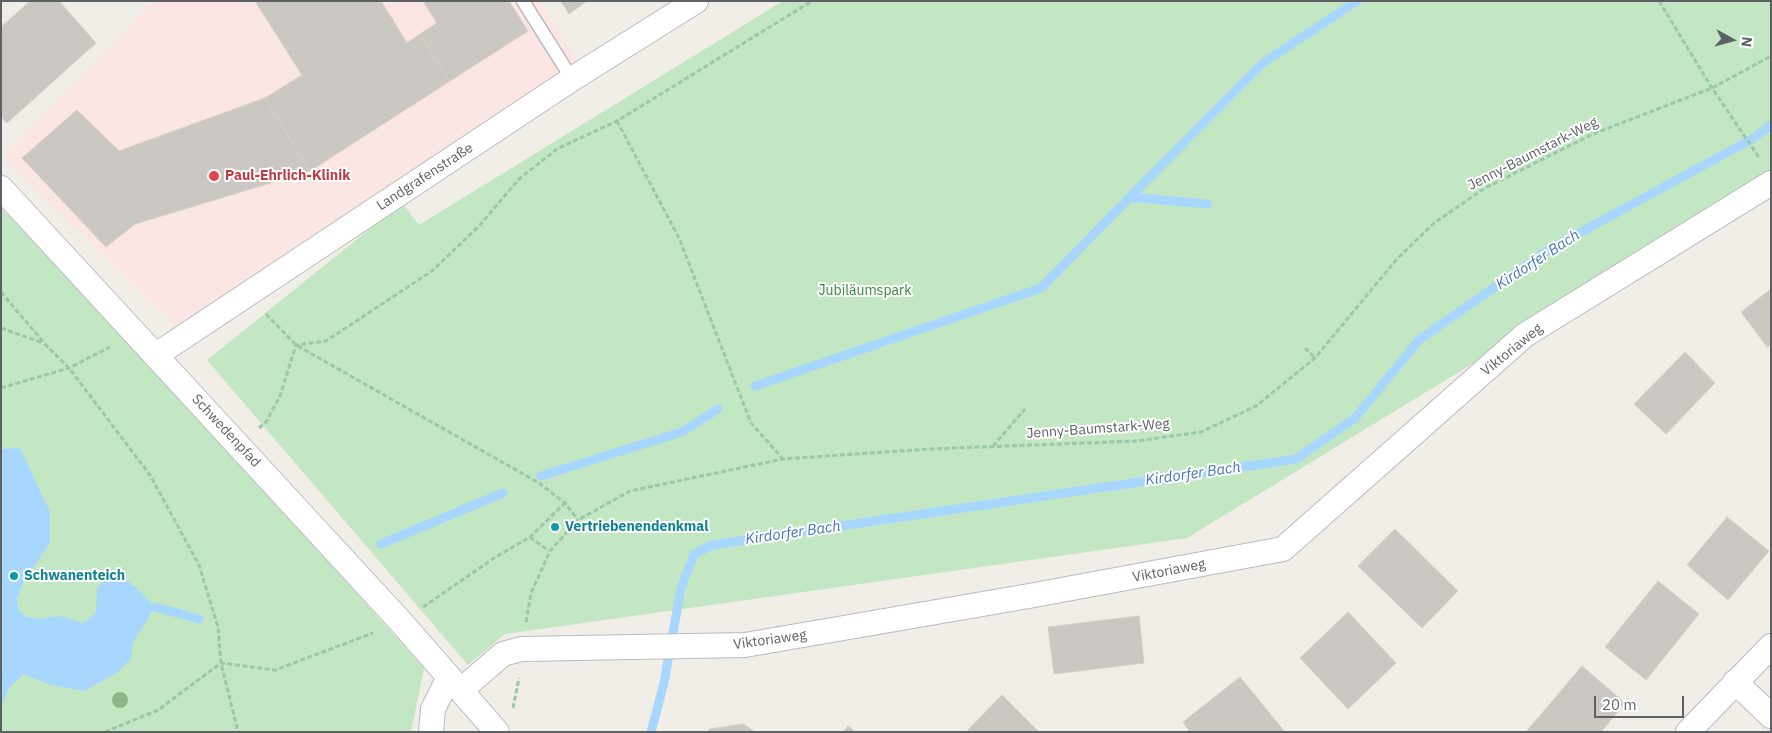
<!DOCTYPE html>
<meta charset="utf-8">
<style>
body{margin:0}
#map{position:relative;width:1772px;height:733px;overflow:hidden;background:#f0eee6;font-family:"IBM Plex Sans",sans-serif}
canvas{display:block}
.frame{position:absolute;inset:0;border:2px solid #5d6166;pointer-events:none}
.north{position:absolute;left:1707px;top:15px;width:50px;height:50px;-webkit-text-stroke:4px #fff;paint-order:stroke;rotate:97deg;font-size:14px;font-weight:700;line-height:20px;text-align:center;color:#5d6166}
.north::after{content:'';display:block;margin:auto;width:18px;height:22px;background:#5d6166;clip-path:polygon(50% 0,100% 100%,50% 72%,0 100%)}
.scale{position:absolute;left:1594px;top:696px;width:90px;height:22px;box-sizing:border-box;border:2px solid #5d6166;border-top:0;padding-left:6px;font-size:15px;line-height:18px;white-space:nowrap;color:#5d6166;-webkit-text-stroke:4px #fff;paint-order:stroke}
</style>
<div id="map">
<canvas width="1772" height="733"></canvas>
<div class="frame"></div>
<div class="north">N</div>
<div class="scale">20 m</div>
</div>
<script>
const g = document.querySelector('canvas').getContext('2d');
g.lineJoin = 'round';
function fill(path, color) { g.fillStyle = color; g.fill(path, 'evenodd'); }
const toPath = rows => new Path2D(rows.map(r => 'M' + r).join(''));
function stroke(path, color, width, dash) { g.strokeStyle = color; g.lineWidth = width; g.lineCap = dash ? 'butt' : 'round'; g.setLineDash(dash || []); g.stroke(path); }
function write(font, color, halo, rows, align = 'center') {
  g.font = font + ' "IBM Plex Sans",sans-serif'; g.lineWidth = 4; g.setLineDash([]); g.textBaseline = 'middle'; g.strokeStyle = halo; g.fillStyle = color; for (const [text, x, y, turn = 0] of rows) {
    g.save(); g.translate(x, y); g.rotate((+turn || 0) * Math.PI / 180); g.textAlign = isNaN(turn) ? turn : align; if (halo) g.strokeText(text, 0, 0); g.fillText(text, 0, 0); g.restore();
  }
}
const medical = toPath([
 [154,1,540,1,580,65,373,196,180,330,4,157]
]);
const green = toPath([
 [783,1,1771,1,1771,178,1526,331,1187,538,505,634,468,665,207,360,402,203,419,225],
 [1,208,158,373,424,668,411,732,1,732]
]);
const water = toPath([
 [20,448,50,512,50,543,23,582,17,600,19,610,24,616,40,619,60,616,83,623,96,613,97,589,110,570,136,587,155,607,132,644,132,657,118,672,85,691,50,685,24,674,9,688,1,708,1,449]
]);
const stream = toPath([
 [1130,197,1263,63,1357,1],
 [755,386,1041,288,1130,197,1207,204],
 [541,476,682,432,718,409],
 [381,544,503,493],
 [155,607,199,619],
 [651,732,664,683,681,588,694,554,712,545,1296,459,1355,418,1419,340,1548,250,1752,139,1771,125]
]);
const building = toPath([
 [30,1,59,1,96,43,7,123,1,117,1,27,30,1],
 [255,1,381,1,407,43,420,34,450,81,310,171,265,98,302,75,255,1],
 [423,1,509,1,528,31,450,81,420,34,437,23,423,1],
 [561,1,587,1,569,14,561,1],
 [265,98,310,171,135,224,106,247,22,158,77,110,119,151,265,98],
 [1771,289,1771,345,1767,347,1741,312,1771,289],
 [1685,352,1715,383,1666,434,1634,404,1685,352],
 [1727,517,1769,551,1728,600,1687,565,1727,517],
 [1395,529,1458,591,1422,628,1358,566,1395,529],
 [1658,581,1699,614,1646,680,1605,647,1658,581],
 [1348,612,1396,663,1348,709,1300,658,1348,612],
 [1139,616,1144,663,1054,674,1048,627,1139,616],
 [1582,666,1625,703,1601,732,1526,732,1582,666],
 [1240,677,1285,732,1190,732,1183,722,1240,677],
 [1002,695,1039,732,966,732,1002,695],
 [743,724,755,732,707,732,710,729,743,724],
 [848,726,855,732,843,732,848,726]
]);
const path = toPath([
 [1659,1,1712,88,1758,156,1761,157],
 [617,121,679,238,751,423,783,459],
 [1,292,45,344,69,368,150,475,199,565,218,627,221,663,238,732],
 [266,314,296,345,539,483,565,503,578,520],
 [1,328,43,343],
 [1305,348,1315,358],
 [1,388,69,368,110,347],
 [259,428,266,422,280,396,296,345,326,341,432,271,480,225,519,179,557,149,617,121,812,1],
 [993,446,1025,409],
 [530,537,549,551],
 [423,607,494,558,530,537,565,503],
 [526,622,531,593,550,551,578,520,630,491,783,459,929,449,1137,441,1201,432,1256,406,1315,358,1396,260,1434,223,1485,188,1593,134,1712,88,1771,56],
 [513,708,519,678],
 [105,732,158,710,221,663,275,670,373,633]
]);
const service = toPath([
 [523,1,572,79]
]);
const minor = toPath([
 [1,188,401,622,497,732],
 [156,355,572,79,696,1],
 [1735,682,1771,716],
 [461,690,503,654,521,649,745,645,1029,596,1283,549,1525,335,1771,183],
 [431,732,433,709,449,677],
 [1688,732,1771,646]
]);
const trees = [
 [120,700]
];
const markers = [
 [214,176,6,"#e0444e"],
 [555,527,5,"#0f9aa8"],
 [14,576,5,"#0f9aa8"]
];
const streetNames = [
 ["Jenny-Baumstark-Weg",1533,154,-27],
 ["Landgrafenstraße",425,177,-33],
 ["Viktoriaweg",1512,350,-39],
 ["Jenny-Baumstark-Weg",1098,429,-4],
 ["Schwedenpfad",226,431,47],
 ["Viktoriaweg",1169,571,-11],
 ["Viktoriaweg",770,640,-8]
];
const healthNames = [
 ["Paul-Ehrlich-Klinik",225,176]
];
const parkNames = [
 ["Jubiläumspark",865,291]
];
const cultureNames = [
 ["Vertriebenendenkmal",565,527],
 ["Schwanenteich",24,576]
];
const waterNames = [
 ["Kirdorfer Bach",1538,260,-33],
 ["Kirdorfer Bach",1193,474,-8],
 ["Kirdorfer Bach",793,533,-8]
];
fill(medical, '#fce6e3');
fill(green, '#c3e7c3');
fill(water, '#a7d7ff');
stroke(stream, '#a7d7ff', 9);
fill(building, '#cbc8c3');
stroke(building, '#d5d0c4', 1);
stroke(service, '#b8bbc0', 15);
stroke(minor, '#b8bbc0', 26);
stroke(path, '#9bc8a9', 3, [5, 2.5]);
stroke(service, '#fff', 12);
stroke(minor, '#fff', 24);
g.fillStyle = '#89b588';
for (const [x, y] of trees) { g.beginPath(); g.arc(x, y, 8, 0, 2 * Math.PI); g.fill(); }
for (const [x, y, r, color] of markers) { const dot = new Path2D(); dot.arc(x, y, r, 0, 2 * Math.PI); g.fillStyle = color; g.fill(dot); stroke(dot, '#fff', 2); }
write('14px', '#5d6166', '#fff', streetNames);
write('bold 14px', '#be3a42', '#fff', healthNames, 'left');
write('14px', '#35863b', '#fff', parkNames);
write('bold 14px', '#0d838f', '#fff', cultureNames, 'left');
write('italic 15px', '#4277b3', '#fff', waterNames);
</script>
